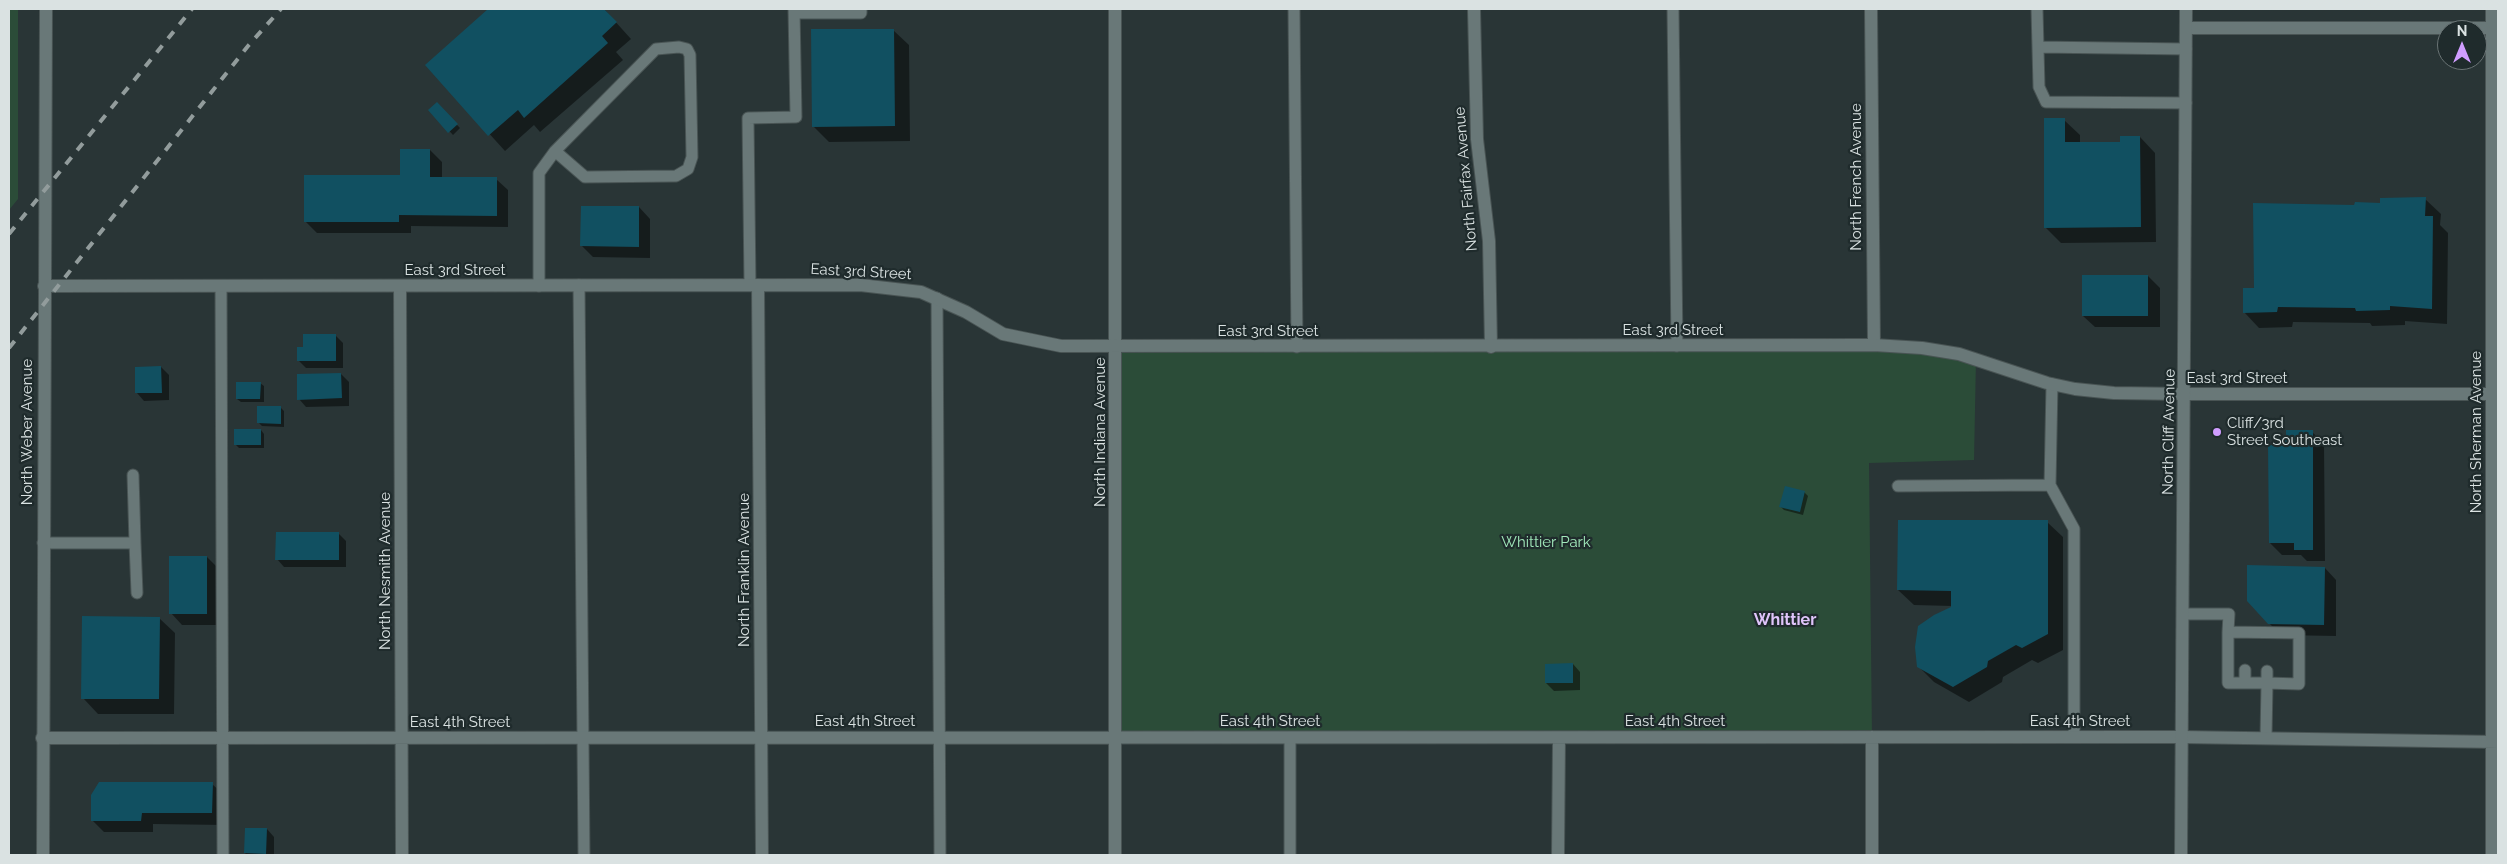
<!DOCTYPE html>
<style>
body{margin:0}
#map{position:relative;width:2507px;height:864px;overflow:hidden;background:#293536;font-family:Raleway,sans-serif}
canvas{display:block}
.frame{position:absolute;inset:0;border:10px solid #dae2e2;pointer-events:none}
.north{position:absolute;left:2437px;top:20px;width:50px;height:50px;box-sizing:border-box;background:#1f2b2c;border:1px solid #6a7475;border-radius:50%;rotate:0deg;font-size:14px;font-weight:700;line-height:20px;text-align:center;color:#dae2e2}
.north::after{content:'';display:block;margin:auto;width:18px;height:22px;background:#d09dff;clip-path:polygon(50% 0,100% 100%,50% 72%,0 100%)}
</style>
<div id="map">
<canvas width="2507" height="864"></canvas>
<div class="frame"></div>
<div class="north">N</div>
</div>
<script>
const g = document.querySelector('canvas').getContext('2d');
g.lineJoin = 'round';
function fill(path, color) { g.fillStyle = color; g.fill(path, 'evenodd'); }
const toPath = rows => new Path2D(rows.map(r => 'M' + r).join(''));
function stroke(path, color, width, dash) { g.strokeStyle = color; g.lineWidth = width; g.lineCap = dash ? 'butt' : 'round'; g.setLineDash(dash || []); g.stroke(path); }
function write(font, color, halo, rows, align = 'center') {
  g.font = font + ' Raleway,sans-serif'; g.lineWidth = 4.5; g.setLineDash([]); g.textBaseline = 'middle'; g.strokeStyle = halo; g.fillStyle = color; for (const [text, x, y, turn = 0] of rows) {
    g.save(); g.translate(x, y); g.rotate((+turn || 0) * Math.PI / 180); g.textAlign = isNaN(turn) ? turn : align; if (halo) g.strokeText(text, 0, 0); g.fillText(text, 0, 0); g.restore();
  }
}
const green = toPath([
 [9,9,18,9,18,199,9,210],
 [1874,345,1976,359,1974,460,1869,463,1872,737,1116,738,1116,347]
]);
const shadow = toPath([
 [490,9,604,9,631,39,616,52,623,60,540,132,534,125,505,151,427,65],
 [883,9,904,9,904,10,884,10],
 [893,30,909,45,910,141,829,142,813,126],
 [437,104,460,128,453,135,430,110],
 [2064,120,2080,135,2080,143,2121,143,2140,137,2155,153,2156,242,2061,243,2045,227],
 [430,150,442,162,442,178,496,179,508,190,508,227,411,226,411,233,317,233,305,221,401,177],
 [2425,199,2441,214,2440,225,2448,233,2447,324,2405,321,2405,325,2372,326,2370,323,2293,322,2292,327,2259,328,2244,312,2256,289,2355,206],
 [639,207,650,219,650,258,593,257,582,246],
 [2148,276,2160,288,2160,327,2095,327,2083,316],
 [335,335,343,343,343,368,306,368,298,360,304,348],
 [161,367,169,375,169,400,144,401,137,393],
 [341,374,349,382,349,406,306,407,299,399],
 [260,383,264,386,264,402,241,402,237,399],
 [281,408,284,411,284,427,262,426,259,423],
 [261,430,264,434,264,448,239,448,235,444],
 [2312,432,2324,443,2325,561,2307,561,2301,555,2282,555,2270,543,2279,446,2287,439],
 [1804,492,1808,496,1803,515,1784,510,1781,507],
 [2047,522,2063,537,2063,650,2038,663,2032,660,2003,677,2002,682,1969,702,1934,682,1918,666,1952,606,1914,605,1898,590],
 [338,533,346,541,346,567,284,567,277,559],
 [207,557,219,569,219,625,182,625,171,613],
 [2325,568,2336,580,2336,636,2281,635,2269,623],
 [159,618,175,633,174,714,98,714,83,698],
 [1573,664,1580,672,1580,690,1554,691,1546,683],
 [212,784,224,795,224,825,153,824,153,832,104,832,92,820],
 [267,829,274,837,274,855,247,855,245,853]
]);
const building = toPath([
 [488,9,604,9,617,22,602,36,608,43,524,118,518,110,488,136,425,65],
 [811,29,894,29,895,126,812,127],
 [437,102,458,124,448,133,428,110],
 [2044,118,2065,118,2065,142,2120,142,2120,136,2140,136,2141,227,2044,228],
 [400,149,430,149,430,177,497,177,497,216,399,215,399,222,304,222,304,175,400,175],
 [2426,197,2425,216,2433,216,2432,309,2390,306,2390,310,2356,311,2355,308,2278,307,2277,312,2243,313,2243,288,2254,288,2253,203,2354,205,2355,202,2380,203,2380,198],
 [581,206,639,206,639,247,580,246],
 [2082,275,2148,275,2148,316,2082,316],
 [303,334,336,334,336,361,297,361,297,347,303,347],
 [161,366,162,393,135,393,135,367],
 [341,373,342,398,297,400,297,374],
 [236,382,261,382,260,399,236,399],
 [257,406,281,406,281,424,257,423],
 [234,429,261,429,261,445,234,445],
 [2286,430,2313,430,2313,550,2294,550,2294,543,2269,543,2268,445,2277,445,2277,437,2286,437],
 [1785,486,1805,491,1800,512,1779,507],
 [1898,520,2048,520,2048,634,2022,648,2016,645,1988,661,1987,667,1953,687,1917,667,1915,647,1918,626,1934,615,1951,607,1951,591,1897,590],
 [276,532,339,532,339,560,275,560],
 [169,556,207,556,207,614,169,614],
 [2247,565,2325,567,2324,625,2268,624,2247,601],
 [82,616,160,617,159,699,81,699],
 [1573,663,1573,683,1545,683,1545,664],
 [99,782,213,782,212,813,142,813,141,821,91,821,91,795],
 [245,828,267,828,266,854,244,853]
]);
const service = toPath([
 [1294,9,1297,347],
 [1673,9,1677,346],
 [2037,9,2039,87,2046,102,2186,103],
 [794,13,861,13,861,9],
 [2038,47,2186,49],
 [579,285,584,855],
 [750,285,748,118,796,117,794,9],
 [221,286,223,855],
 [539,286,539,173,555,151,656,49,679,47,687,49,690,55,692,157,688,169,676,176,585,177,555,151],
 [937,298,940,855],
 [2052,384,2050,485,2074,529,2074,737],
 [1898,486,2050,485],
 [43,543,135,543,133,475],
 [135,543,137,593],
 [2183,614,2229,614,2228,632,2299,633,2299,684,2267,683,2266,738],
 [2228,632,2228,683,2267,683,2267,671],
 [2245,683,2245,670],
 [1290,738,1290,855]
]);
const minor = toPath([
 [1115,9,1115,855],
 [1474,9,1477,139,1489,241,1491,347],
 [1871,9,1874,345],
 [2492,9,2492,855],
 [2186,28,2498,28],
 [758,285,762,855],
 [400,287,402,855],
 [2185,394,2498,394],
 [1872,737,1872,855],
 [42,738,2181,737,2498,742],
 [1558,855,1559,738]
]);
const tertiary = toPath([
 [44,286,860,285,921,292,966,312,1003,334,1061,346,1874,345,1922,348,1959,354,2047,383,2075,389,2114,393,2185,394],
 [43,855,46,9]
]);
const secondary = toPath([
 [2181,855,2186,9]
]);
const rail = toPath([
 [9,234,192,9],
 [9,348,248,46,281,9]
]);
const markers = [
 [2217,432,5,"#d09dff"]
];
const streetNames = [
 ["North French Avenue",1856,177,-90],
 ["North Fairfax Avenue",1466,179,-95],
 ["East 3rd Street",455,270],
 ["East 3rd Street",861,272,3],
 ["East 3rd Street",1673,330],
 ["East 3rd Street",1268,331],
 ["East 3rd Street",2237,378],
 ["North Weber Avenue",27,432,-90],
 ["North Indiana Avenue",1100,432,-90],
 ["North Cliff Avenue",2169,432,-89],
 ["North Sherman Avenue",2476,432,-90],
 ["North Franklin Avenue",744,570,-90],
 ["North Nesmith Avenue",385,571,-90],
 ["East 4th Street",865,721],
 ["East 4th Street",1270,721],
 ["East 4th Street",1675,721],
 ["East 4th Street",2080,721],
 ["East 4th Street",460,722]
];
const poiNames = [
 ["Cliff/3rd",2227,423],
 ["Street Southeast",2227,440]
];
const parkNames = [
 ["Whittier Park",1546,542]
];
const neighbourhoodNames = [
 ["Whittier",1785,620]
];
fill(green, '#2b4c38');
fill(shadow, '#0007');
fill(building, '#115061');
stroke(service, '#495454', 13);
stroke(minor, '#495454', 14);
stroke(tertiary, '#495454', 14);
stroke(secondary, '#495454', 14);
stroke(service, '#697878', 11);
stroke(minor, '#697878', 12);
stroke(tertiary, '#697878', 12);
stroke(secondary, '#697878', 12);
stroke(rail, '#929c9c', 4, [9, 9]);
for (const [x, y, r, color] of markers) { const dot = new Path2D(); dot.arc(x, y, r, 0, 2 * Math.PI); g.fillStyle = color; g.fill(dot); stroke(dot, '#1f2b2c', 2); }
write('15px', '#dae2e2', '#1f2b2c', streetNames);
write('15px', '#dae2e2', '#1f2b2c', poiNames, 'left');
write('15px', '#a1e9bb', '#1f2b2c', parkNames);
write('bold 16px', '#dfc4fa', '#1f2b2c', neighbourhoodNames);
</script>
